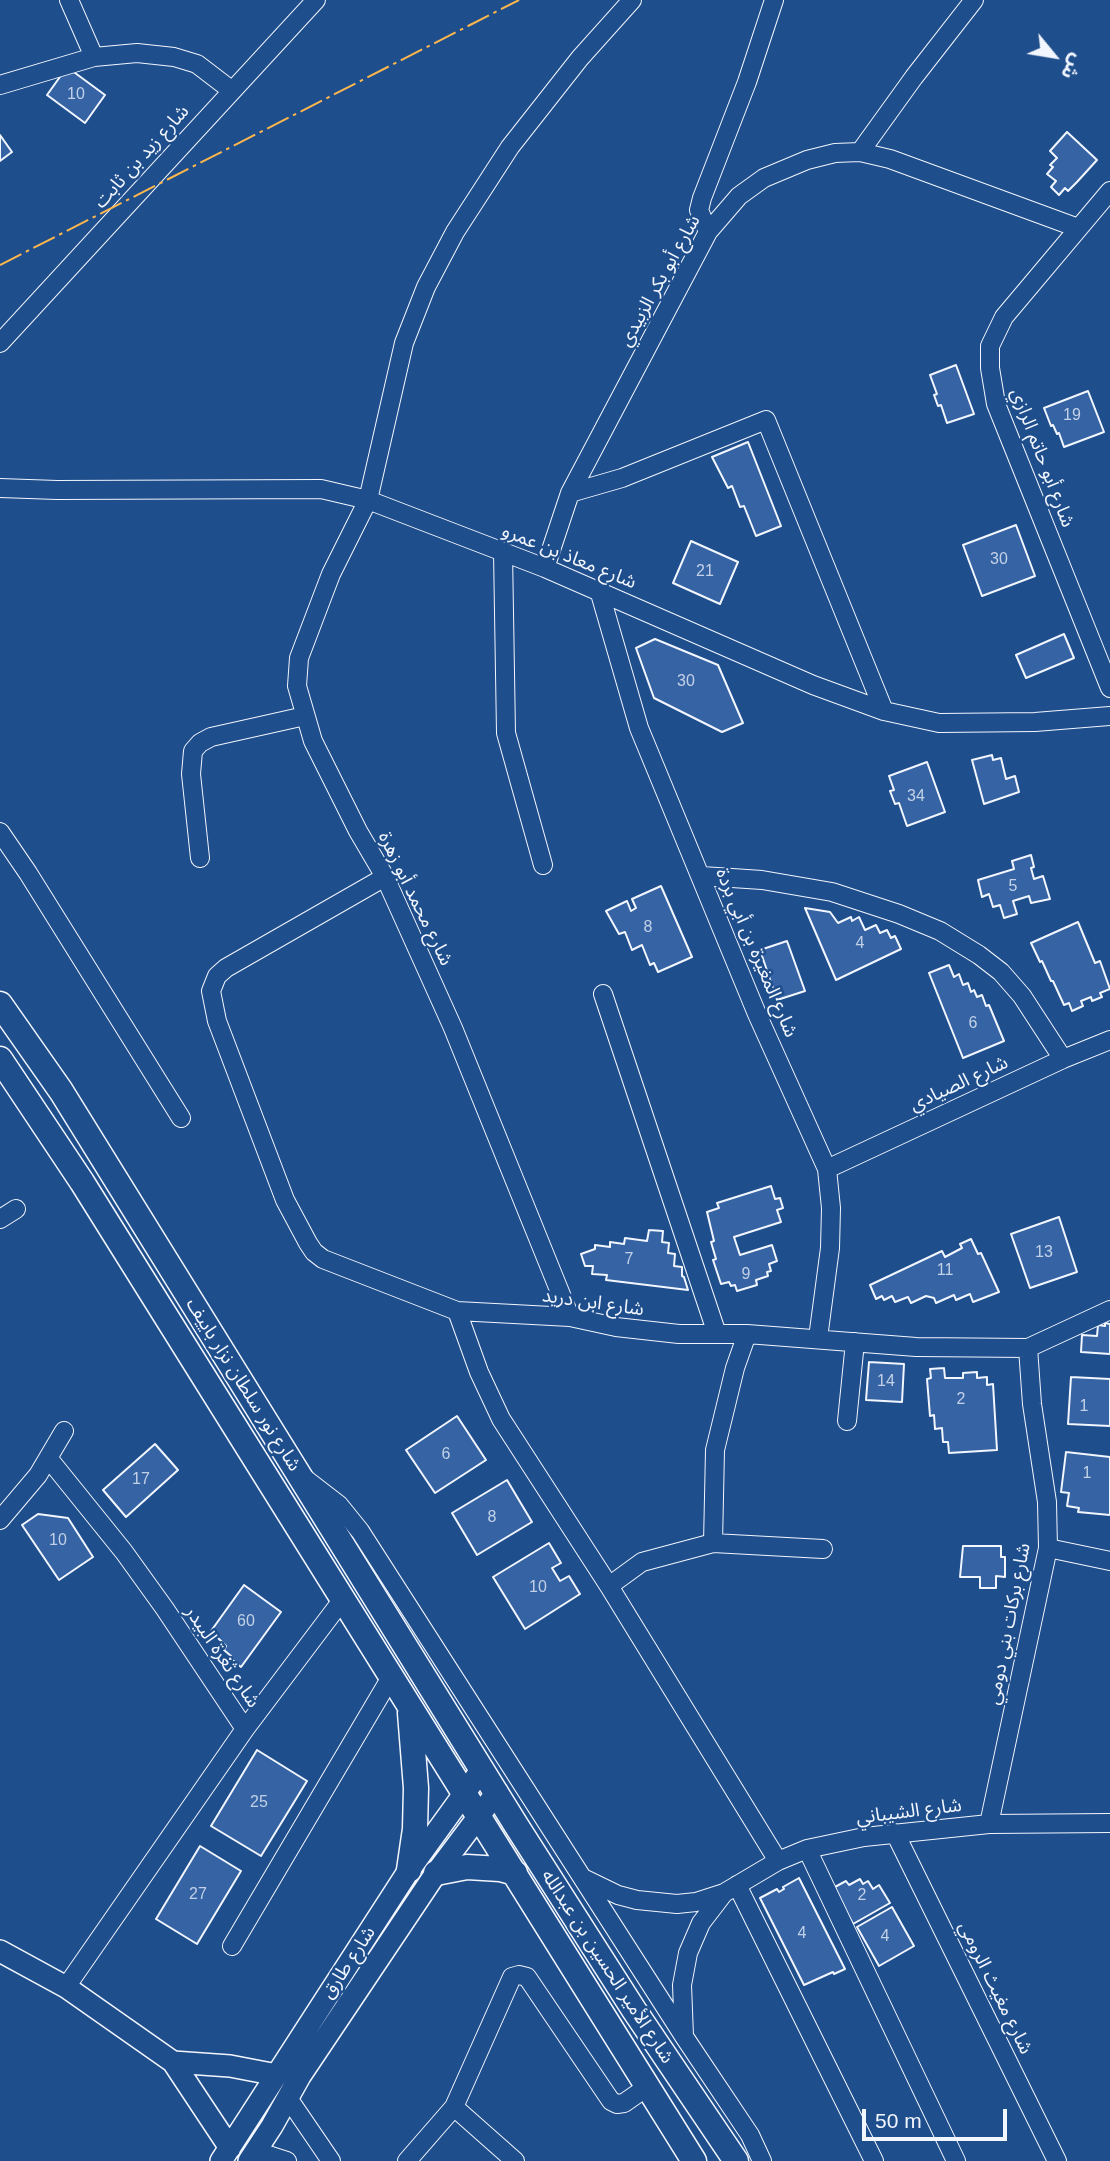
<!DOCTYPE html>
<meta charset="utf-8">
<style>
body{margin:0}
#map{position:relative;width:1110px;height:2161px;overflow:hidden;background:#1f4e8c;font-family:Helvetica,"Noto Sans Arabic",sans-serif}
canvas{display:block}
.north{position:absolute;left:1019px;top:21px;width:70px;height:70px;-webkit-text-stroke:5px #1f4e8c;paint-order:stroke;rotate:120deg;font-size:19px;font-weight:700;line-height:28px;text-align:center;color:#f2f6ff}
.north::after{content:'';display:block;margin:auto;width:24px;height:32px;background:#f2f6ff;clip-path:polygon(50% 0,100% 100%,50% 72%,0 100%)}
.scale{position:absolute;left:862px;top:2109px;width:145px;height:32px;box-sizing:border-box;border:4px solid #f2f6ff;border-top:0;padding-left:9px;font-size:21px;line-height:24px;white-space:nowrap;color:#f2f6ff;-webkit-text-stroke:5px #1f4e8c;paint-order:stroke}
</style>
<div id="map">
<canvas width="1110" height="2161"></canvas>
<div class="north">ش</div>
<div class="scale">50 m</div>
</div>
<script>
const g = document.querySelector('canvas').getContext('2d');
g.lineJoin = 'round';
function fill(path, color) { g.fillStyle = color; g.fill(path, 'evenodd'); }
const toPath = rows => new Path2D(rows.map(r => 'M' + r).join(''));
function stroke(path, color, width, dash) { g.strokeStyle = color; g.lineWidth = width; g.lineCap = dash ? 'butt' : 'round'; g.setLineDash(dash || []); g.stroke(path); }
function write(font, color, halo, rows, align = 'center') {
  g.font = font + ' Helvetica,"Noto Sans Arabic",sans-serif'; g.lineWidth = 5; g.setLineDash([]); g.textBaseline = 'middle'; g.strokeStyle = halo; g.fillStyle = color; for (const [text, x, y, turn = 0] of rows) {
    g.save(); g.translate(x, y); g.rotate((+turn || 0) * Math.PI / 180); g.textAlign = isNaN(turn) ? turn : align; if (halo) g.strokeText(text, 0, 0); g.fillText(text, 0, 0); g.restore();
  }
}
const building = toPath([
 [67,67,105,95,85,123,47,95,67,67],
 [1067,132,1097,160,1077,182,1068,191,1065,188,1059,195,1051,187,1056,181,1047,174,1053,167,1050,165,1057,158,1050,151,1067,132],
 [0,135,12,152,0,161,0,135],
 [956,365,974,414,947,423,941,405,938,406,934,395,937,394,930,375,956,365],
 [1088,391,1104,432,1064,447,1059,433,1057,434,1053,425,1051,426,1044,408,1088,391],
 [748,442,781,526,756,536,744,506,740,507,732,486,728,488,712,457,748,442],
 [1016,525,1035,576,982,596,963,545,1016,525],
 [691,541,738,562,720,604,673,583,691,541],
 [1064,634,1074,658,1026,678,1016,655,1064,634],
 [655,639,718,665,743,723,722,732,654,698,636,648,655,639],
 [992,755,993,760,1001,758,1006,779,1015,776,1019,792,984,804,972,760,992,755],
 [927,762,945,812,907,826,899,803,895,804,890,791,894,790,889,776,927,762],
 [1031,855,1034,867,1031,868,1034,879,1043,876,1050,899,1031,903,1029,896,1013,901,1017,914,1004,918,1000,905,993,907,989,894,982,897,978,880,1014,869,1012,861,1031,855],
 [661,886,692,957,658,972,654,963,650,965,642,945,632,950,625,932,619,934,606,911,627,901,631,911,636,908,632,899,661,886],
 [805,908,830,912,838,923,851,917,852,921,859,917,865,930,876,925,880,933,887,930,891,938,895,936,901,949,836,980,805,908],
 [1078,922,1095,963,1100,961,1110,989,1100,993,1102,997,1092,1001,1091,997,1081,1001,1083,1006,1072,1011,1069,1003,1064,1005,1053,981,1051,981,1042,961,1040,962,1031,943,1078,922],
 [787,941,805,991,777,1000,760,950,787,941],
 [949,965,954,977,959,974,963,985,968,983,971,992,974,990,977,997,982,995,986,1006,989,1005,1004,1041,963,1058,929,973,949,965],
 [771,1186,775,1199,780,1198,783,1208,777,1210,781,1222,734,1237,740,1255,772,1245,777,1261,769,1264,771,1271,767,1272,768,1276,756,1280,757,1285,737,1291,735,1285,731,1286,729,1282,721,1284,713,1260,716,1259,711,1242,714,1241,707,1212,719,1208,717,1203,771,1186],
 [1059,1217,1077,1272,1030,1288,1011,1234,1059,1217],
 [649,1230,663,1231,662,1242,669,1243,668,1253,675,1254,674,1266,682,1267,682,1276,684,1277,688,1290,606,1280,607,1275,592,1274,593,1266,585,1266,581,1254,595,1249,595,1245,610,1247,610,1242,624,1244,625,1238,647,1241,649,1230],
 [971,1239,978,1254,981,1253,999,1292,973,1302,970,1294,956,1300,954,1295,936,1303,934,1298,926,1296,911,1303,908,1297,895,1302,892,1296,884,1300,882,1296,876,1299,870,1285,942,1251,945,1257,962,1248,960,1244,971,1239],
 [1105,1323,1110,1324,1110,1354,1081,1352,1082,1335,1097,1336,1098,1325,1105,1326,1105,1323],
 [869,1362,904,1364,902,1402,866,1400,869,1362],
 [944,1368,945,1378,963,1378,963,1373,977,1372,977,1378,987,1377,987,1385,993,1384,997,1450,949,1453,948,1442,943,1442,942,1428,935,1429,934,1415,930,1416,927,1379,931,1378,930,1369,944,1368],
 [1071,1377,1110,1379,1110,1426,1068,1424,1071,1377],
 [457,1416,486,1460,435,1493,406,1450,457,1416],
 [155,1444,178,1470,126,1517,103,1490,155,1444],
 [1066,1452,1110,1457,1110,1515,1078,1512,1079,1508,1067,1506,1069,1493,1061,1492,1066,1452],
 [507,1480,532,1522,477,1555,452,1513,507,1480],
 [38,1514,68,1518,93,1557,59,1580,22,1525,38,1514],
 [549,1543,561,1563,552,1568,560,1581,569,1576,580,1594,525,1629,493,1577,549,1543],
 [963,1546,1001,1546,1001,1557,1005,1557,1005,1577,996,1576,996,1588,980,1588,980,1577,960,1577,963,1546],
 [244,1585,281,1612,241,1667,230,1658,231,1656,224,1650,226,1646,211,1631,244,1585],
 [257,1750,307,1781,261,1856,211,1826,257,1750],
 [200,1846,241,1871,197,1944,156,1919,200,1846],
 [799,1878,845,1969,834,1974,833,1972,804,1985,760,1898,777,1889,779,1892,784,1889,783,1887,799,1878],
 [860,1879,863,1884,868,1881,873,1889,879,1885,890,1903,853,1924,833,1888,846,1881,849,1885,860,1879],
 [892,1907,914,1946,879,1966,857,1927,892,1907]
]);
const minor = toPath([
 [94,57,137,53,174,57,197,64,231,90],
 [0,85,94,57,69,0],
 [860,152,914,77,974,0],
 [1110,191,1004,317,990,346,990,368,996,404,1110,688],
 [708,232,699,210,702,198,747,82,774,0],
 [0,343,316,0],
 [0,488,57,490,321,489,368,500,545,568,813,685,884,711,939,723,1035,722,1110,716],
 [570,493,622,478,766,420,884,711],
 [503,552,506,733,543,865],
 [545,568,570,493,708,232,739,196,764,178,807,160,835,153,860,152,890,159,1078,228],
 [599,590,639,728,757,1014,827,1169,831,1208,830,1248,818,1338],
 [0,832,28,873,181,1118],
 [200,858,191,774,193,751,200,743,211,737,305,716],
 [702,876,762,880,832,892,899,914,940,931,979,955,1001,972,1022,996,1063,1059],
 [385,877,226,968,217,976,211,991,217,1021,285,1200,308,1243,314,1252,323,1259,457,1311,570,1317,616,1327,679,1334,747,1334,916,1347,1028,1348,1110,1310],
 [603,994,717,1334],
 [827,1169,1063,1059,1110,1040],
 [0,1219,16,1209],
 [457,1311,479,1372,501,1419,609,1586,778,1861],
 [570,1317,453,1028,385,877,358,831,313,741,297,686,299,658,331,574,368,500,404,343,426,287,455,232,510,147,580,58,632,0],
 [847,1421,855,1342],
 [49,1459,124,1552,165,1609,245,1729],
 [304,1478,339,1505,360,1531,685,2038,750,2135,762,2161],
 [0,1520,38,1475,64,1431],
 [713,1543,715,1450,735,1368,747,1334],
 [1048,1548,1110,1561],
 [609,1586,642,1562,713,1543,823,1549],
 [989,1824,1048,1548,1047,1502,1032,1404,1028,1348],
 [895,1833,1057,2161],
 [807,1849,956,2161],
 [583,1878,618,1895,637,1900,677,1904,696,1902,724,1893,778,1861,807,1849,864,1837,989,1824,1110,1823],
 [737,1885,874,2161],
 [232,1946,391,1677],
 [66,1987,245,1729,343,1599],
 [684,2036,682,1985,688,1953,701,1923,724,1893],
 [288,2098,331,2161],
 [454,2107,515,2161],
 [256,2151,287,2161],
 [407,2161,454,2107,512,1977,519,1975,527,1977,611,2101,617,2104,624,2103,647,2087]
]);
const tertiary = toPath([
 [0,1951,66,1987,173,2062,230,2148],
 [173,2062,230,2066,277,2075],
 [221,2161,409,1870,482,1769],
 [249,2161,272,2126,300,2076,436,1873,497,1792]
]);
const secondary = toPath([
 [0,1004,61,1091,516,1825,634,2010,736,2161],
 [0,1059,82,1182,694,2161],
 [409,1870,415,1829,416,1788,410,1713],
 [436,1873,467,1867,500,1869,515,1873]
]);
const power = toPath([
 [0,265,519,0]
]);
const numberNames = [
 ["10",76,95],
 ["19",1072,416],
 ["30",999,560],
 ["21",705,572],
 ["30",686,682],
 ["34",916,797],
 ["5",1013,887],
 ["8",648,928],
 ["4",860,944],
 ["6",973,1024],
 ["13",1044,1253],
 ["7",629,1260],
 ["11",945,1271],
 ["9",746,1275],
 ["14",886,1382],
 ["2",961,1400],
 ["1",1084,1407],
 ["6",446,1455],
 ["1",1087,1474],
 ["17",141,1480],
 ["8",492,1518],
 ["10",58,1541],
 ["10",538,1588],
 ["60",246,1622],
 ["25",259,1803],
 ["27",198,1895],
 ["2",862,1896],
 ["4",802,1934],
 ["4",885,1937]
];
const streetNames = [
 ["شارع زيد بن ثابت",142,157,-48],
 ["شارع أبو بكر الزبيدي",660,281,-61],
 ["شارع أبو حاتم الرازي",1042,458,69],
 ["شارع معاذ بن عمرو",569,557,22],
 ["شارع محمد أبو زهرة",415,899,64],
 ["شارع المغيرة بن أبي بردة",756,953,67],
 ["شارع الصيادي",959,1084,-25],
 ["شارع ابن دريد",593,1303,8],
 ["شارع نور سلطان نزار باييف",243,1385,58],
 ["شارع بركات بني دومي",1009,1624,-79],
 ["شارع ثغرة البيدر",222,1657,56],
 ["شارع الشيباني",909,1812,-7],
 ["شارع طارق",349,1963,-57],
 ["شارع الأمير الحسين بن عبدالله",607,1967,57],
 ["شارع مغيث الرومي",995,1988,64]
];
fill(building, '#3563a3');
stroke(building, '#f2f6ff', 2);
stroke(minor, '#f2f6ff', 20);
stroke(tertiary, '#f2f6ff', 24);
stroke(secondary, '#f2f6ff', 27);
stroke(minor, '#1f4e8c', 18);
stroke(tertiary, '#1f4e8c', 21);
stroke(secondary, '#1f4e8c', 24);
stroke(power, '#ffb74d', 2, [24, 5, 3.5, 5]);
write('16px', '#c3d1e8', null, numberNames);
write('19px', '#f2f6ff', '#1f4e8c', streetNames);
</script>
